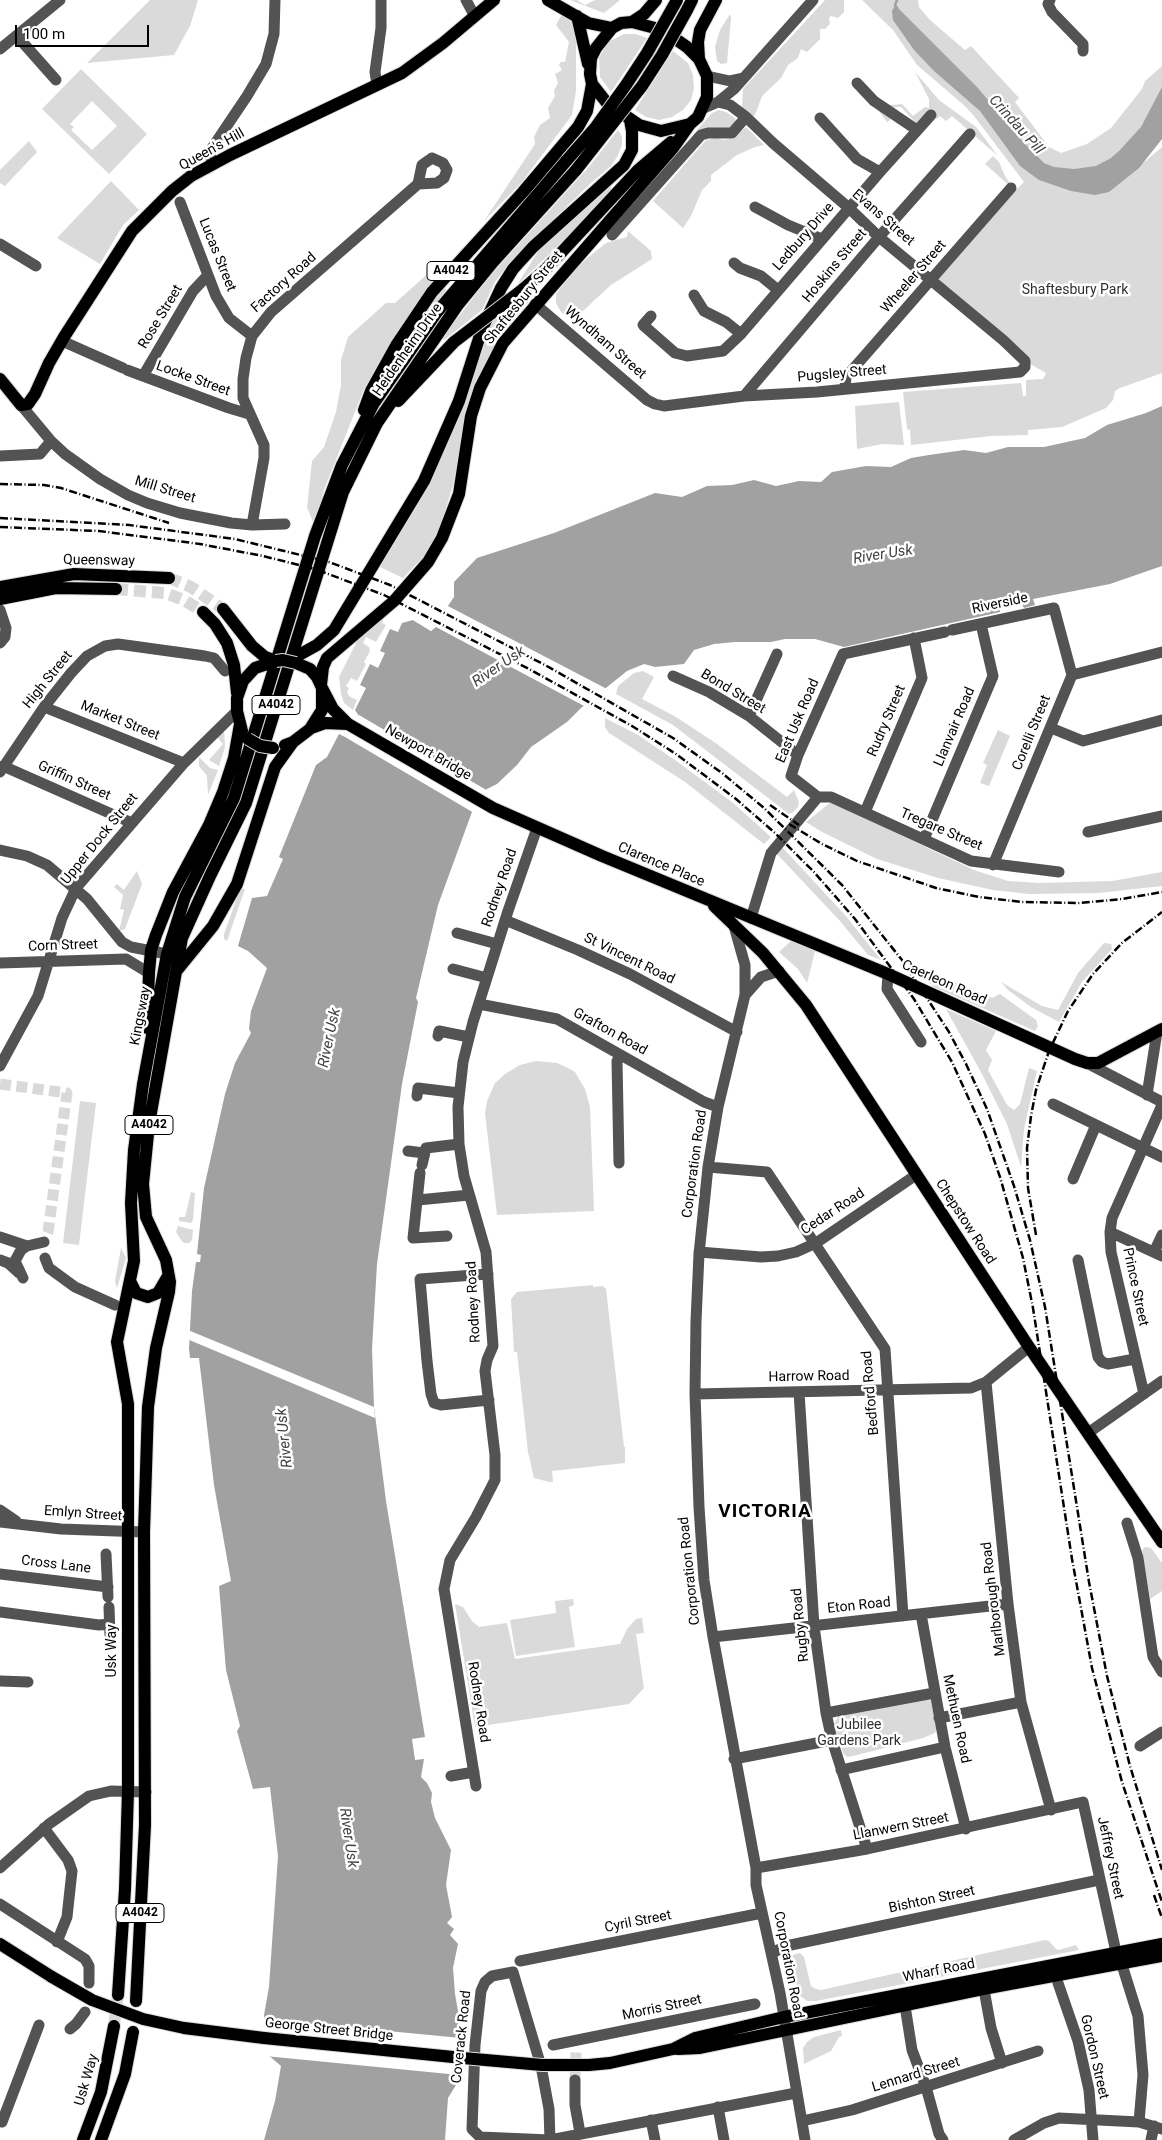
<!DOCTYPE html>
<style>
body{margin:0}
#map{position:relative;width:1162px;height:2140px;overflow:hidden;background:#fff;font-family:Roboto,sans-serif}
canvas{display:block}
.scale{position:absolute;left:15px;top:25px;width:134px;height:22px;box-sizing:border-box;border:2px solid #000;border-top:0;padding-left:6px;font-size:15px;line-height:18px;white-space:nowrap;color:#000;-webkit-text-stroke:4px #fff;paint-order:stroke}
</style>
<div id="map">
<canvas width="1162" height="2140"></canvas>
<div class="scale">100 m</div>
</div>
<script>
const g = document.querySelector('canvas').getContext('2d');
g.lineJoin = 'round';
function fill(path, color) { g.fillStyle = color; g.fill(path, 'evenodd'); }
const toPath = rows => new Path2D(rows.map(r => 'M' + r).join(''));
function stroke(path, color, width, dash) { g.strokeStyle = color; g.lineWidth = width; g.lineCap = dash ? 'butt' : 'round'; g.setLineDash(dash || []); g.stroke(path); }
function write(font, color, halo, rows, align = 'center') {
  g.font = font + ' Roboto,sans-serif'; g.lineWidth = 5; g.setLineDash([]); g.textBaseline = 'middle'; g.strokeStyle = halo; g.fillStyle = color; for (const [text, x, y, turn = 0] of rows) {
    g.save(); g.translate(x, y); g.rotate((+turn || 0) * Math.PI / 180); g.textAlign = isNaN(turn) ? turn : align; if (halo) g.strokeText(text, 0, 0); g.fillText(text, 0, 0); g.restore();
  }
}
const green = toPath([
 [150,0,198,0,190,26,174,55,87,63],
 [570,0,577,0,585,5,595,0,620,0,604,13],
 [825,0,844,0,844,12,838,18,831,16,829,18,830,24,825,29,820,29,820,39,807,52,801,49,798,58,788,65,781,78,762,96,755,115,751,117,746,114,742,106,743,89],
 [862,0,918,0,919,7,930,20,965,50,971,46,1019,98,1015,102,1049,147,1061,153,1087,144,1111,128,1142,89,1145,81,1162,66,1162,139,1142,164,1162,147,1162,373,1120,388,1115,391,1113,400,1106,408,1062,427,1028,430,1028,435,991,436,911,445,910,430,907,429,903,392,1021,383,1023,396,1026,396,1026,380,1043,379,1046,373,1025,361,932,280,1012,188,985,164,993,156,999,162,1005,176,1015,191,1024,182,974,116,965,106,917,65,893,30],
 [730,14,731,18,727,63,721,64,717,61,715,47,720,30],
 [564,15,571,17,576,34,576,91,572,115,522,182,484,221,535,144,534,137,540,125,550,118,548,108,555,96,554,90,558,83,555,74,562,70,559,65,561,62,565,62,569,42,556,25,561,16],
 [624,34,636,34,647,38,611,92,600,77,599,58,608,42],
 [673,51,688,63,693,75,694,88,691,100,683,110,672,117,659,120,646,117,635,110],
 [81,69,147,134,109,174,42,109],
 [92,101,117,126,92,150,71,130,74,127,70,124],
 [915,72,939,100,976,127,998,156,952,116,946,121,940,116,937,119,928,110,916,123,901,107,897,107,893,108,898,114,887,122,871,101,891,105,902,104,913,116,925,107,929,108,929,99],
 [719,110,726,112,735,118,737,123,730,130,711,128,696,131,712,113],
 [746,127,764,145,755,147,737,155,711,175,711,181,702,190,691,216,683,228,653,201,706,140,717,138,724,140,733,138],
 [618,130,622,136,622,145,617,157,611,166,592,182,512,260,495,282,482,310,444,340,442,338,491,275,587,169],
 [29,141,37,152,5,186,0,183,0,170],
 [111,181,139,210,123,225,100,264,57,238],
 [610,186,612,189,565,239,517,285,541,247],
 [628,231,651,251,652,259,611,285,572,321,561,312,556,303,556,294,575,270,586,259,606,243,627,237],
 [441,262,450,267,385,353,364,389,324,490,316,523,313,522,307,507,312,461,324,447,336,412,341,385,341,360,348,337,386,303,395,303],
 [442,287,447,290,385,374,389,364],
 [527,293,531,299,502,335,476,381,469,403,453,485,440,528,424,556,403,578,380,567,430,484,489,324],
 [899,402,904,445,882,444,857,449,855,406],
 [386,613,382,623,386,625,376,642,366,637,363,643,369,647,370,651,364,662,366,664,357,681,351,678,346,686,349,688,347,692,349,696,357,700,353,710,344,703,341,694,339,677,359,637],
 [643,671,654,677,642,699,676,717,717,744,787,797,794,790,799,802,798,807,793,812,789,814,673,725,616,694,618,686,634,673],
 [605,718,638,735,675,760,732,802,771,837,764,844,685,782,609,733,605,727],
 [224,729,225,747,219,766,209,760,223,744,217,737],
 [998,730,1010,736,989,786,980,783,987,765,983,763],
 [199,757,210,768,218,770,208,795,207,776,199,766],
 [831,802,974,870,1008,881,1039,883,1112,881,1162,872,1162,886,1098,893,1029,894,993,890,938,878,877,859,822,832,806,822],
 [782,847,845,915,881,960,868,955,840,921,776,853],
 [137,871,142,884,125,929,119,931,124,910,120,909,123,895,114,887,117,884,124,890],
 [240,889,245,889,227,941,224,939,224,934],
 [792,940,815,951,807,983,798,969,779,952],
 [1104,943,1111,944,1112,949,1082,982,1059,1022,1031,1007,1008,990,1001,982,1042,1006,1058,1010,1078,973],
 [932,972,992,998,1000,994,1036,1020,1038,1026,1035,1031,934,987,925,978],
 [946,1009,996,1031,986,1050,992,1060,988,1070,1007,1105,1014,1110,1020,1104,1029,1068,1037,1071,1024,1129,1021,1167,1007,1124,982,1074],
 [536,1061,557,1063,566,1067,575,1072,585,1089,590,1107,594,1211,497,1215,485,1113,487,1101,495,1083,505,1074,520,1065],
 [80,1101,96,1103,79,1245,63,1243],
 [191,1192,195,1193,193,1220,191,1223,179,1221,179,1217,185,1217],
 [178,1226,193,1230,192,1240,189,1243,184,1243,181,1240,176,1232],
 [121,1248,126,1258,117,1288,115,1281],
 [593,1285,593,1287,603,1286,606,1289,624,1447,625,1447,625,1463,552,1471,553,1482,549,1482,534,1478,528,1452,517,1352,514,1352,511,1299,517,1292],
 [1145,1547,1151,1548,1162,1563,1162,1591,1150,1599,1142,1550],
 [573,1599,574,1605,569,1607,575,1647,516,1656,510,1620,556,1613,555,1601],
 [455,1604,463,1607,472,1621,479,1627,507,1623,515,1659,620,1644,627,1629,636,1619,642,1618,644,1633,636,1634,644,1688,629,1704,475,1727],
 [928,1698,931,1701,937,1729,935,1733,923,1738,853,1756,847,1757,843,1753,834,1724,839,1715],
 [1045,1940,1049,1941,1056,1949,1059,1950,1076,1945,1079,1950,816,2001,807,2001,799,1995,791,1962,792,1955,800,1953,804,1957,811,1986,816,1989,821,1990],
 [841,2030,842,2036,839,2037,831,2051,804,2064,803,2048,807,2042,814,2037]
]);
const water = toPath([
 [895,5,977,87,1025,144,1044,163,1054,167,1074,169,1096,166,1111,158,1120,150,1141,127,1162,87,1162,139,1139,168,1109,192,1095,195,1071,191,1039,180,1020,166,980,111,934,71,914,50,893,20,892,11],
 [1162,406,1162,566,1110,584,1033,599,1035,605,1024,608,1021,602,1000,606,1000,612,844,647,815,639,785,639,771,642,735,642,714,644,694,650,684,664,655,667,644,664,627,671,581,708,567,722,531,747,517,765,497,784,485,790,472,812,438,905,416,998,418,1002,402,1084,377,1264,372,1349,374,1407,386,1501,425,1737,412,1739,415,1760,424,1759,421,1777,427,1783,432,1793,431,1802,435,1818,451,1850,446,1885,452,1917,447,1923,454,1929,450,1935,458,1944,453,1968,455,1994,459,2017,456,2085,448,2098,445,2140,264,2140,275,2101,281,2066,267,2054,264,2015,269,1987,278,1856,270,1787,253,1789,237,1731,240,1726,226,1670,219,1586,231,1581,214,1485,199,1358,190,1358,189,1349,192,1291,196,1262,200,1262,201,1255,197,1254,204,1188,225,1094,235,1063,251,1033,249,1029,251,1011,267,968,248,951,238,946,252,898,267,896,283,859,279,857,316,765,327,757,339,734,345,737,359,716,355,710,366,688,360,685,370,664,378,668,385,653,380,651,390,629,398,632,402,623,413,620,431,631,454,597,454,582,477,558,554,533,655,493,682,497,707,486,732,485,754,480,776,486,799,481,821,482,832,472,866,466,891,467,911,458,929,455,964,450,986,453,1008,447,1044,447,1085,438,1107,425,1146,413]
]);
const pier = toPath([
 [446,605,605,688,607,689,586,707,436,627,431,631,413,620,407,619,414,618,430,628],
 [359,715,488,791,474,813,345,737],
 [188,1330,374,1407,375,1418,187,1339],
 [262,2019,461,2038,459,2075,265,2056]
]);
const stream = toPath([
 [897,0,895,5,897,8]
]);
const minorTunnel = toPath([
 [0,1084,67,1093,48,1232,46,1237],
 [575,2080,576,2052]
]);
const majorTunnel = toPath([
 [169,578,191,587,223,609],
 [116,589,165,593,184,600,203,612],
 [114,2026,118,1995]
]);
const minor = toPath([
 [466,0,474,15],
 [1050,0,1048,4,1052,12,1083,44,1083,51],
 [17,36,56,80],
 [0,49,60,0],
 [707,76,730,81,744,78],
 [857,83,874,101,917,130],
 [377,85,375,72,381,28,381,0],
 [704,108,718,102,734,89,813,0],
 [820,118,857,159,880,172],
 [432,158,443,163,447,170,444,178,437,183,418,184,422,165,432,158],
 [213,164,210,155,212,148,247,96,266,64,274,34,275,0],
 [180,202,216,296,229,318,252,336],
 [755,207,788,225,822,239],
 [612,235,701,135,708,133,732,133,746,117],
 [0,244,36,266],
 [734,263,740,268,761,276,778,290],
 [694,295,704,311,726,322,741,334],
 [535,304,647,400,655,404,664,406,744,396,817,392,1020,372,1025,367,1025,361,1003,340,879,237,849,208,773,143,746,117,730,105,718,102],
 [651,316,643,325,675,353,687,356,723,351,741,334,880,172,931,115],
 [62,341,123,368],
 [127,370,229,408,249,414],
 [143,376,193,291,208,275],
 [845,388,846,377,1011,188],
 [744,396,879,237,970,134],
 [21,405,51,441,65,454,100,479,128,495,147,503,180,513,231,523,252,525,285,524],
 [0,456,40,454,51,441],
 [252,525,264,458,264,445,243,398,243,379,246,358,252,336,271,312,418,184],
 [0,610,6,628,5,637,0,643],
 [952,630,1054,608,1072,675,993,865],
 [1072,675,1162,652],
 [673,676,709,692,749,716,798,755],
 [44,707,184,763],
 [749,716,777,654],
 [1051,728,1083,741,1162,720],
 [3,766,132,823],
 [0,772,44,707,71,673,87,656,105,646,118,644,205,656,214,658,225,671],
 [818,797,791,776,798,755,843,654,945,632],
 [818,797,831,797,971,861,1059,872],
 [865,812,922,678,914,638],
 [1088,832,1162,816],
 [924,839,993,676,981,624],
 [0,850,27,856,47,865,87,899,122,942,131,947,162,953,172,960],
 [751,918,771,853,818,797],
 [505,920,578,950,630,974,737,1032],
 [734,926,745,965,745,995,718,1107,708,1167,699,1254,696,1321,695,1394,699,1507,704,1580,713,1637,756,1868,756,1885,780,1993,805,2140],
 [457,933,497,944],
 [0,963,126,959,149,973],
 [453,969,487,978],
 [888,974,887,989,921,1042],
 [745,995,761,977,779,971],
 [479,1004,557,1019,704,1102,718,1107],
 [438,1036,439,1031,469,1037],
 [1087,1063,1162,1102],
 [0,1066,38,996,62,918,76,888,184,763,237,711],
 [1147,1095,1157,1032],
 [417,1096,418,1088,459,1093],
 [1053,1104,1162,1157],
 [408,1151,424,1153],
 [619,1163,617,1061,621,1055],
 [422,1165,426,1148,459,1144],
 [708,1167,767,1172,885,1349,903,1616],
 [420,1173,413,1238,447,1236],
 [1073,1179,1096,1125],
 [418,1200,469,1195],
 [1110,1232,1162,1256],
 [0,1237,27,1246,44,1242],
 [699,1252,761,1257,778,1256,796,1252,816,1243,916,1175],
 [1154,1252,1162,1235],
 [45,1258,49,1268,75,1287,115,1305],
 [0,1260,8,1263,19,1273],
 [1078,1260,1098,1357,1102,1362,1108,1364,1135,1359],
 [488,1274,420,1279,427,1361,431,1394,434,1403,441,1405,489,1400],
 [23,1278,15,1261,21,1250,27,1246],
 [986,1382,1008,1604,1021,1702,1051,1810],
 [799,1392,814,1626,826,1713,832,1740,867,1849],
 [695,1394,971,1388,986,1382,1029,1347],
 [1144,1394,1111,1252,1110,1232,1112,1218,1162,1105],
 [1088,1433,1162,1381],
 [0,1510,16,1521],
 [0,1522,61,1529,144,1532],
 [1127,1523,1138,1558,1153,1657,1162,1672],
 [106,1554,108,1597],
 [0,1574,108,1587],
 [109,1607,110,1635],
 [0,1612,99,1625,109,1624],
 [921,1614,945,1747,966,1829],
 [713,1637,1008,1604],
 [0,1681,28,1682],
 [826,1713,934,1693],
 [939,1718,1021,1702],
 [1140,1746,1162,1732],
 [734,1759,832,1740],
 [841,1770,945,1747],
 [451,1776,474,1772],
 [476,1786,444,1589,450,1560,476,1517,495,1480,495,1455,485,1371,487,1360,493,1346,486,1252,464,1176,459,1144,458,1107,463,1062,473,1022,508,911,537,828],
 [44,1828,68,1860,72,1871,67,1917,57,1942],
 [0,1868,49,1824,89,1796,111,1791,146,1792],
 [756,1868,867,1849,1083,1802,1116,1952,1122,1965,1138,2016,1143,2075,1139,2122],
 [0,1904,85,1959,89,1966,89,1983],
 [772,1953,786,1946,1099,1880],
 [520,1961,762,1913],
 [1058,1983,1078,2041,1089,2090,1093,2140],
 [985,1995,991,2028,1002,2063],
 [906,2012,912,2050,926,2087,939,2134,943,2140],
 [70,2029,76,2024,85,2012],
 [553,2045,755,2004],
 [575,2080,575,2105,580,2133],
 [718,2107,724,2140],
 [651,2120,655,2140],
 [0,2121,2,2122,39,2025],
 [802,2121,852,2110,1038,2051],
 [550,2140,549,2109,541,2066,513,1972,492,1976,485,1982,481,1991,475,2045,472,2129,480,2137,550,2140,796,2093],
 [1014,2140,1044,2123,1059,2118,1139,2122,1162,2129],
 [1151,2140,1154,2126]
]);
const major = toPath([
 [548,0,588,23,612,28],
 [687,10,692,0],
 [577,16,588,64],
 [632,22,655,28,674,38,687,47,699,59,707,76,707,97,698,117,690,124,661,131,639,125,607,103,592,84,590,74,591,58,596,48,612,28,621,23,632,22],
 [632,22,644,14,656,0],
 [699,59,698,42,700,30,716,0],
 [522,290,545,270,638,170,671,142],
 [0,379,21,405,28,404,35,394,49,363,64,337,132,231,172,191,191,176,230,155,402,73,443,43,494,0],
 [398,401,454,342],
 [364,410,371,391,397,344,432,292,523,192,578,127,587,111,592,84],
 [0,587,74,574,169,578],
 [0,599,56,588,116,589],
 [223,609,252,646,265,657,276,661],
 [203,612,215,624,227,643,234,665,237,693],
 [299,655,317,645,334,630,424,481,459,401,482,329,501,288,513,269,533,247,624,165,632,150,632,131,630,120],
 [321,685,323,667,327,658,394,601,428,562,442,538,459,494,471,416,480,388,503,343,673,148,690,124],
 [322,688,333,709,348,724,493,808,602,856,888,974,1075,1059,1087,1063,1098,1063,1162,1029],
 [311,728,325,723,348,724],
 [242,731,237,711,237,698,243,681,255,668,276,661],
 [285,745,293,742,310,729,322,710,322,688,317,677,310,669,296,663],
 [714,906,763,953,806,1005,1029,1347,1162,1542],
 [178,969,213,926,237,884,275,767,293,742],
 [147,1028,149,973,151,950,156,935,173,892,209,825,223,792,234,758,240,724],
 [130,1281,136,1293,148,1297,158,1293,168,1276],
 [0,1944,52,1977],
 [118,1995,125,1889,128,1791,128,1404,117,1342,134,1261,131,1203,134,1150,143,1084,167,954,185,897,234,798,315,536,342,465,374,403,437,312,567,160],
 [136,2001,145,1825,144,1532,148,1407,156,1348,169,1292,170,1282,166,1260,146,1217,143,1184,149,1124,182,938,210,876,246,803,343,492,377,423,457,306,493,262,576,170],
 [264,2038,463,2058],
 [673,2049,695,2038,784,2017,1162,1944],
 [678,2049,700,2048,984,1989,1162,1956],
 [83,2140,101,2092,114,2026],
 [101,2140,125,2074,133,2032]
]);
const rail = toPath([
 [0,484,44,485,61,488,169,523],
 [0,518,129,525,235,539,329,562,390,585,545,665,673,738,722,773,764,808,842,885,902,960,949,1032,966,1064,987,1109,1014,1186,1030,1240,1045,1307,1089,1582,1107,1676,1130,1766,1162,1870],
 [0,527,99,531,200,544,263,556,315,569,384,595,529,669,632,726,676,754,736,799,775,833,814,872,855,919,914,999,952,1062,985,1134,1000,1177,1023,1258,1033,1308,1072,1559,1092,1668,1122,1782,1162,1902],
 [770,805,799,825],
 [789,824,822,844,857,861,936,888,979,897,1022,902,1080,903,1122,899,1162,892],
 [1036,1235,1028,1188,1027,1148,1031,1116,1036,1090,1049,1051,1068,1011,1093,974,1122,943,1162,912],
 [1154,1895,1162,1918]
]);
const majorBridge = toPath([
 [567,160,595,128,626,85,647,53,677,0],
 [576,170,642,86,662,55,687,10],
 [454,342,522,290],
 [276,661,283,660,296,663],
 [248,739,260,746,273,748],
 [52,1977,92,2000,143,2019,184,2028,264,2038],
 [463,2058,542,2065,589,2065,610,2063,673,2049]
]);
const shields = [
 [451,271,48],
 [276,705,48],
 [149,1125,48],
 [140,1913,48]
];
const shieldNames = [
 ["A4042",451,271],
 ["A4042",276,705],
 ["A4042",149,1125],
 ["A4042",140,1913]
];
const streetNames = [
 ["Queen's Hill",212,150,-29],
 ["Evans Street",883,218,41],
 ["Ledbury Drive",804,237,-49],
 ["Lucas Street",217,255,68],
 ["Hoskins Street",835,266,-50],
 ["Wheeler Street",914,277,-49],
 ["Factory Road",284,283,-42],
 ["Shaftesbury Street",524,298,-51],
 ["Rose Street",161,317,-59],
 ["Wyndham Street",605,343,41],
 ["Heidenheim Drive",408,350,-55],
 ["Pugsley Street",842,374,-5],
 ["Locke Street",193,379,20],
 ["Mill Street",165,490,17],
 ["Queensway",99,561,1],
 ["Riverside",1000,604,-12],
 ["High Street",48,680,-51],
 ["Bond Street",733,692,31],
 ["Market Street",120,721,22],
 ["East Usk Road",798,721,-67],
 ["Rudry Street",887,721,-67],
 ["Llanvair Road",955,727,-67],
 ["Corelli Street",1032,733,-68],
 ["Newport Bridge",428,753,30],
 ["Griffin Street",74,781,24],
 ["Tregare Street",941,830,23],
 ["Upper Dock Street",100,839,-51],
 ["Clarence Place",661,865,23],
 ["Rodney Road",500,888,-71],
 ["Corn Street",63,946,-2],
 ["St Vincent Road",629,959,26],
 ["Caerleon Road",944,983,24],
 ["Kingsway",141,1016,-79],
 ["Grafton Road",610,1032,29],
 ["Corporation Road",695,1164,-82],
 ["Cedar Road",833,1212,-33],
 ["Chepstow Road",965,1222,57],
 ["Prince Street",1135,1287,78],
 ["Rodney Road",474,1302,-93],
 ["Harrow Road",809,1377,-1],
 ["Bedford Road",871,1393,-95],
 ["Emlyn Street",83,1514,4],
 ["Cross Lane",56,1565,7],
 ["Corporation Road",690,1571,-96],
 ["Marlborough Road",994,1599,-97],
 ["Eton Road",859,1606,-6],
 ["Rugby Road",801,1625,-96],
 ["Usk Way",112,1651,-90],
 ["Rodney Road",478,1702,81],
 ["Methuen Road",956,1719,78],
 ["Llanwern Street",901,1827,-11],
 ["Jeffrey Street",1110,1858,78],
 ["Bishton Street",932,1900,-12],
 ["Cyril Street",638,1922,-11],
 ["Corporation Road",788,1965,79],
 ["Wharf Road",939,1971,-11],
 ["Morris Street",662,2008,-12],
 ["George Street Bridge",329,2030,6],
 ["Coverack Road",462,2037,-84],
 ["Gordon Street",1094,2057,77],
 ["Lennard Street",916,2075,-17],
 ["Usk Way",87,2080,-74]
];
const parkNames = [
 ["Shaftesbury Park",1075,290],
 ["Jubilee",859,1725],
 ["Gardens Park",859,1741]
];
const waterNames = [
 ["Crindau Pill",1016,125,48],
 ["River Usk",883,555,-9],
 ["River Usk",499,667,-34],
 ["River Usk",330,1038,-78],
 ["River Usk",285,1438,-96],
 ["River Usk",348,1838,82]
];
const districtNames = [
 ["VICTORIA",765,1512]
];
fill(green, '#dadada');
fill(water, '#a1a1a1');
fill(pier, '#fff');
stroke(stream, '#a1a1a1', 2.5);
stroke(minorTunnel, '#d9d9d9', 11, [11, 5.5]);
stroke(majorTunnel, '#d9d9d9', 12, [12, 6]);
stroke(major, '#dbdbdb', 14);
stroke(minor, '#535353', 11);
stroke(major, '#000', 12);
stroke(rail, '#000', 2.5, [8, 2.5, 1, 2.5]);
stroke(majorBridge, '#dbdbdb', 14, []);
stroke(majorBridge, '#000', 12);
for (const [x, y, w] of shields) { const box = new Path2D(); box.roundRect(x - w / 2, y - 9.5, w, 19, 4); g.fillStyle = '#fff'; g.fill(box); stroke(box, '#000', 1); }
write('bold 12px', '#000', null, shieldNames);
write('14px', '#000', '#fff', streetNames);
write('14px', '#313131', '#fff', parkNames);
write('italic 15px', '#424242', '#fff', waterNames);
g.letterSpacing = '1px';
write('bold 19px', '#000', '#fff', districtNames);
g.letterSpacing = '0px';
</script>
